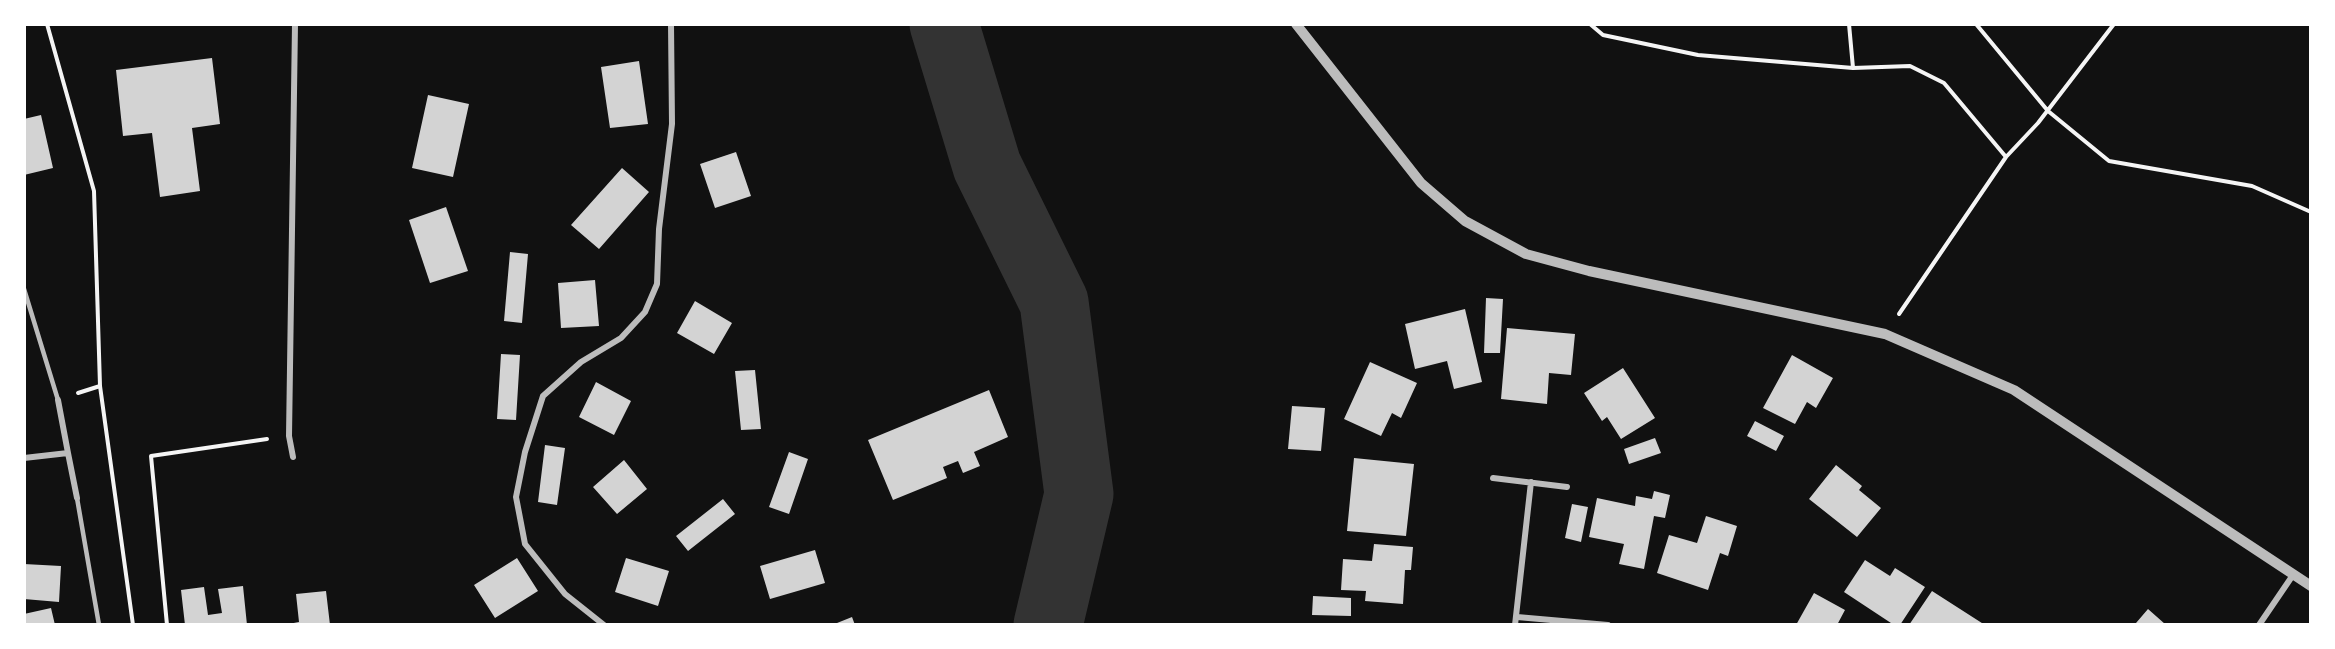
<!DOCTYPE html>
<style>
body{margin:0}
#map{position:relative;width:2335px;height:649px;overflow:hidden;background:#111;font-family:Commissioner,sans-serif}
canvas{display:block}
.frame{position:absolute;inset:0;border:26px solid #fff;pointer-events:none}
</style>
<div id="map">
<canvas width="2335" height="649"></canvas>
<div class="frame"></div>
</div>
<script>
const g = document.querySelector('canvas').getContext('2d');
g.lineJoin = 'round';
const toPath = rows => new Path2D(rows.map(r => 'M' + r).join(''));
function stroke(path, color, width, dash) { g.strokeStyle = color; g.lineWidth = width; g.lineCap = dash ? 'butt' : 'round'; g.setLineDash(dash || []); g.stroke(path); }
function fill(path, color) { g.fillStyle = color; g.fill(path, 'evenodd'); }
const river = toPath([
 [944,24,987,166,1054,302,1079,494,1048,625]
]);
const building = toPath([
 [212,58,220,124,192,128,200,191,160,197,152,133,123,136,116,70],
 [639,61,648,124,610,128,601,67],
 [428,95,469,104,453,177,412,168],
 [41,115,53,168,24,175,24,119],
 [736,152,751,196,715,208,700,164],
 [622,168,649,192,599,249,571,225],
 [446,207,468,271,430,283,409,220],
 [510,252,528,254,522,323,504,321],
 [595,280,599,326,561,328,558,283],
 [1486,298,1503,299,1500,353,1484,353],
 [695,301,732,323,714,354,677,333],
 [1465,309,1482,382,1454,389,1447,361,1415,369,1405,324],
 [1507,328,1575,334,1571,375,1549,373,1547,404,1501,399],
 [501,354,520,355,516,420,497,419],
 [1792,355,1833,378,1816,408,1807,402,1795,424,1763,408],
 [1370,362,1417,383,1401,418,1392,413,1381,436,1344,419],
 [1623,368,1655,418,1621,439,1607,417,1602,421,1584,393],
 [755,370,761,429,741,430,735,371],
 [596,382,631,401,614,435,579,417],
 [989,390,1008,437,974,452,980,466,963,473,958,461,943,467,947,478,893,500,868,440],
 [1292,406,1325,408,1321,451,1288,449],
 [1755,421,1784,436,1776,451,1747,436],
 [1655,438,1661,453,1629,464,1624,449],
 [545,445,565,448,557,505,538,502],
 [789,452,808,459,789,514,769,507],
 [1354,458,1414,464,1406,536,1347,531],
 [624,460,647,489,617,514,593,487],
 [1836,465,1862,486,1859,490,1881,508,1857,537,1809,499],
 [1654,491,1670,495,1665,518,1654,516,1644,569,1619,564,1624,544,1589,537,1597,498,1635,506,1636,496,1652,499],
 [723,499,735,514,688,551,676,536],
 [1572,504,1588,507,1581,542,1565,538],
 [1706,516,1737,526,1728,556,1720,553,1708,590,1657,573,1669,535,1697,543],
 [1374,544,1413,547,1411,570,1405,570,1403,604,1365,601,1366,591,1341,590,1343,559,1372,561],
 [815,550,825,583,770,599,760,566],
 [517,558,538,591,495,618,474,585],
 [626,558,669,571,658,606,615,592],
 [1865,560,1890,576,1895,568,1925,587,1900,625,1894,625,1844,592],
 [24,564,61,566,59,602,24,599],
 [243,586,247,625,185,625,181,590,204,587,208,615,222,613,218,589],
 [326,591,330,625,283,625,299,622,296,594],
 [1932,591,1985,625,1909,625],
 [1814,593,1845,610,1837,625,1796,625],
 [1313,596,1351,598,1351,616,1312,615],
 [51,608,55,625,24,625,24,614],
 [2148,609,2165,624,2164,625,2136,623],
 [852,617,855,625,832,625]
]);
const path = toPath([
 [47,24,94,191,100,386,133,625],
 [1590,24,1603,35,1698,55,1853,68],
 [1849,24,1853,68,1910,66,1944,83,2006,157],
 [1976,24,2048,111,2109,161,2252,186,2311,212],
 [1899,314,2006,157,2038,123,2114,24],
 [78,393,100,386],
 [167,625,151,456,267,439]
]);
const service = toPath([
 [24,289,58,400],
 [77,498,99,625]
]);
const minor = toPath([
 [68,453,77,498],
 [293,457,289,436,295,24],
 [24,458,68,453,58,400],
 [1493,478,1567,487],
 [1517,617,1608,625],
 [604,625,565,594,525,544,516,497,525,452,543,396,581,362,621,338,645,312,657,284,659,229,672,124,671,24],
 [1515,625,1531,482],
 [2259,625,2293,575]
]);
const tertiary = toPath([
 [1296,24,1421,183,1465,221,1526,254,1589,271,1885,334,2014,390,2311,586]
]);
stroke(river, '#333', 69);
fill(building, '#d3d3d3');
stroke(path, '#f5f5f5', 4);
stroke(service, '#bcbcbc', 4.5);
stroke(minor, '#bcbcbc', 6);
stroke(tertiary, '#bcbcbc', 10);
</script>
